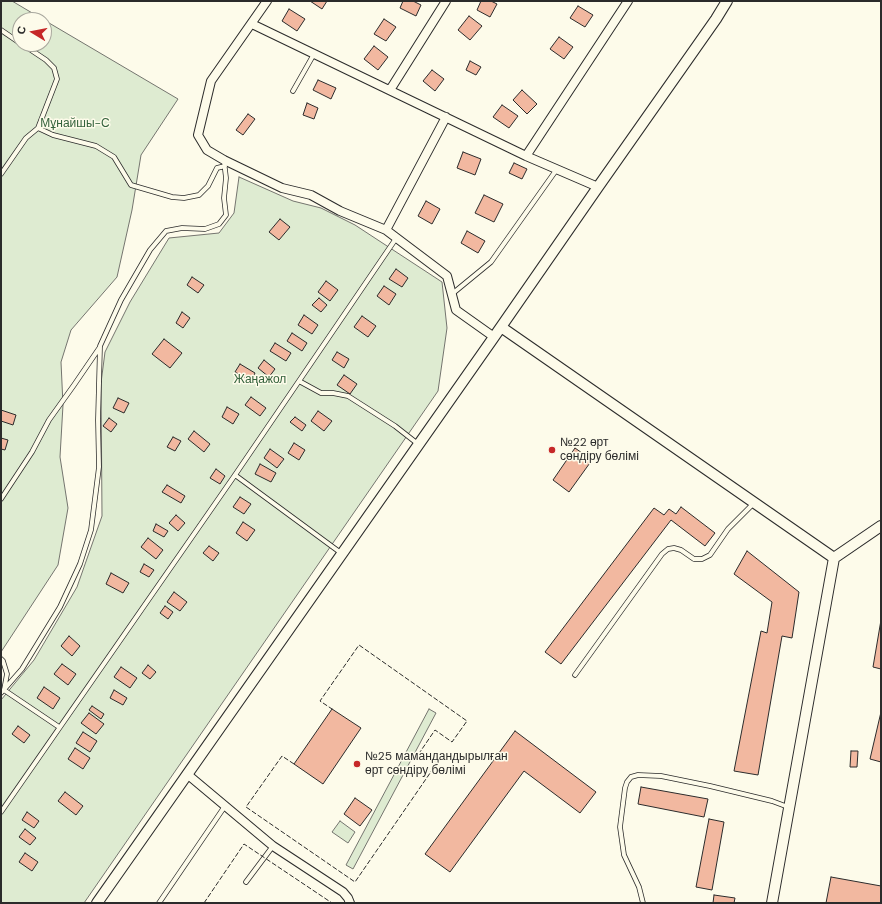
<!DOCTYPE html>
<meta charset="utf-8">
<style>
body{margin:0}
#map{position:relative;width:882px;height:904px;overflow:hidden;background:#fdfbea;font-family:"DM Sans",sans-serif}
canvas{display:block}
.frame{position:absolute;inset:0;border:2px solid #2b2b2b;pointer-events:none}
.north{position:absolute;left:12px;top:12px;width:40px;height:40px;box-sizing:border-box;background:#fdfbea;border:1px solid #a9a89e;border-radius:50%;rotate:280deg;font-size:11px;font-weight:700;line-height:16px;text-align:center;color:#2b2b2b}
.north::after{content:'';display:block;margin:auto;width:14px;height:18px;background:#c62828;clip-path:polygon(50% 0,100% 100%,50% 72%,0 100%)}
</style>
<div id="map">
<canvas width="882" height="904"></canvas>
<div class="frame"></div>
<div class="north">С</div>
</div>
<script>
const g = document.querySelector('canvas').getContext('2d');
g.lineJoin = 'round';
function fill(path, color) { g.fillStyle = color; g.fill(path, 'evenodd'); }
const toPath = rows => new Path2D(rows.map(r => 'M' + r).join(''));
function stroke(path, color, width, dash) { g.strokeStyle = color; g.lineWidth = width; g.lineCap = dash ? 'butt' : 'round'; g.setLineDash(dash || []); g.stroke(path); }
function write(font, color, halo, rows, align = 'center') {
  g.font = font + ' "DM Sans",sans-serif'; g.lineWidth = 3; g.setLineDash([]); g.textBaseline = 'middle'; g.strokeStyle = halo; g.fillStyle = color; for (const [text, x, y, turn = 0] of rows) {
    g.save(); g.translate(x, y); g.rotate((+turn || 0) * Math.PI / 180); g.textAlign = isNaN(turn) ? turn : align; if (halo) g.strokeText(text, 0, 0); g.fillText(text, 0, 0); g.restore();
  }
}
const green = toPath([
 [1,1,12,1,44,20,20,20,20,44,44,44,44,20,178,99,141,155,132,210,117,277,71,330,61,362,63,405,60,457,68,508,58,565,1,652,1,1],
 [239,177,293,201,321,208,355,225,442,282,447,328,438,391,84,903,1,903,1,700,34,660,77,587,102,516,101,383,105,352,130,302,169,238,219,233,234,213,239,177],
 [429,709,436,713,353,869,346,865,429,709],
 [340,821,355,832,348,843,332,832,340,821]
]);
const building = toPath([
 [310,1,327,1,322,9,310,1],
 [403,1,413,1,421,5,416,16,400,8,403,1],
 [481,1,491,1,497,4,490,17,477,10,481,1],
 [578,6,593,15,585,27,570,18,578,6],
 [289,9,305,19,297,31,282,21,289,9],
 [469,16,482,26,470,40,458,30,469,16],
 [384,19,396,27,386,41,374,34,384,19],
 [559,37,573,47,564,59,550,49,559,37],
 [374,46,388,57,378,70,364,59,374,46],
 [470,61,481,67,476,75,466,70,470,61],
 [432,70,444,79,435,91,423,81,432,70],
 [318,80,336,88,331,99,313,90,318,80],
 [522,90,537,104,527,114,513,100,522,90],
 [307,103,318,108,314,119,303,115,307,103],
 [502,105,518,116,509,128,493,117,502,105],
 [248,114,255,119,243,135,236,130,248,114],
 [463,152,481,159,475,175,457,168,463,152],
 [514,163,527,169,522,179,509,173,514,163],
 [484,195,503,204,494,222,475,213,484,195],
 [426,201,440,209,432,224,418,216,426,201],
 [280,219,290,227,279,240,269,232,280,219],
 [467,231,485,241,478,253,461,243,467,231],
 [396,269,408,278,402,287,389,279,396,269],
 [192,277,204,285,198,293,187,285,192,277],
 [326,281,338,290,330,301,318,292,326,281],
 [384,286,396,294,389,305,377,296,384,286],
 [319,298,327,305,321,312,312,305,319,298],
 [182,312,190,318,183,328,176,323,182,312],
 [304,315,318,325,312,334,298,325,304,315],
 [362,316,376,326,368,337,354,327,362,316],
 [292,333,307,343,302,351,287,341,292,333],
 [164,339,182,353,170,368,152,354,164,339],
 [275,343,291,353,286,361,270,351,275,343],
 [337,352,349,359,344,368,332,360,337,352],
 [264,360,275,369,269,377,258,368,264,360],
 [240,364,255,373,251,381,235,372,240,364],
 [344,375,357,384,350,394,337,385,344,375],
 [251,397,266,408,260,416,245,405,251,397],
 [118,398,129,403,124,413,113,408,118,398],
 [227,407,239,414,233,424,222,417,227,407],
 [1,410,16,415,13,425,1,421,1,410],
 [318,411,332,421,324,431,311,421,318,411],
 [295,417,306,425,302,431,290,422,295,417],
 [109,418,117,424,111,432,103,426,109,418],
 [194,431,210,444,204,452,188,439,194,431],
 [173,437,181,441,175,451,167,447,173,437],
 [1,438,8,440,5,450,1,449,1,438],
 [294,443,305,450,299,460,288,453,294,443],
 [575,448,592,460,569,492,553,480,575,448],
 [270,449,284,459,277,468,264,458,270,449],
 [260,464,276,473,271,482,255,474,260,464],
 [216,469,225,476,220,484,210,478,216,469],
 [167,485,185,496,181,503,162,492,167,485],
 [240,497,251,504,244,514,233,507,240,497],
 [681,507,715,533,705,546,671,520,561,664,545,652,654,508,664,515,669,509,676,514,681,507],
 [176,515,185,523,178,531,169,523,176,515],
 [243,522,255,530,247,541,236,533,243,522],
 [156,524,168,531,164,537,153,531,156,524],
 [148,538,163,550,156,559,141,547,148,538],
 [209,546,219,553,213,561,203,553,209,546],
 [747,551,799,592,792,638,782,636,758,775,734,771,761,631,767,633,772,602,734,574,747,551],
 [144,564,154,570,149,577,140,572,144,564],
 [111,573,129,583,123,593,106,584,111,573],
 [174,592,187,602,180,611,167,602,174,592],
 [165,606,173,612,168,619,160,613,165,606],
 [881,620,881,669,873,667,881,620],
 [69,636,80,646,72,656,61,646,69,636],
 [62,664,76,674,68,685,54,674,62,664],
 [148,665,156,672,150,679,142,673,148,665],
 [121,667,137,678,130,688,114,677,121,667],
 [44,687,60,698,53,709,37,698,44,687],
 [114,690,127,698,123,705,110,698,114,690],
 [92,706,104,714,101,719,89,710,92,706],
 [332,709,361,728,323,784,294,764,332,709],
 [881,712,881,762,870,759,881,712],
 [89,713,104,724,96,734,81,723,89,713],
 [18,726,30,735,24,743,12,734,18,726],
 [515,731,596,792,580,813,524,771,450,872,425,854,515,731],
 [83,732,97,741,90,752,76,743,83,732],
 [75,748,90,758,83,769,68,759,75,748],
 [851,751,858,751,857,767,850,767,851,751],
 [641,787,708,799,704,817,638,804,641,787],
 [65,792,83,806,76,815,58,801,65,792],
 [355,798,372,810,360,826,344,814,355,798],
 [27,812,39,821,34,828,22,820,27,812],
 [709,819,724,822,712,890,696,887,709,819],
 [25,829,36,838,30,845,19,837,25,829],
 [25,853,38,862,32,871,19,862,25,853],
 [831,877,881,886,881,903,826,903,831,877],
 [714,895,735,898,734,903,713,903,714,895]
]);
const service = toPath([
 [1,30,20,43],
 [293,91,314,54],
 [38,128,53,135,96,146,114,157,131,185,172,197,184,198,199,195,208,186,217,168,225,166],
 [1,174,26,138,38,128,57,79,54,68,46,60,22,44],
 [452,294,491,262,557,169],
 [299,381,321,393,333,393,348,396,395,426,418,444],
 [235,475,341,553],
 [1,499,32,452,49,420,74,385,100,347],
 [1,659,3,661,7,674,4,690,59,727],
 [575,675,662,554,668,549,674,548,681,550,694,559,702,559,710,555,728,529,754,503],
 [1,693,22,669,60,607,80,564,91,530,99,467,98,420,100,346,121,300,150,250,166,231,182,228,205,229,219,224,226,215,224,198,226,178,224,161],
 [1,812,235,475,397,237],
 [246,882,273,846],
 [159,903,225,806],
 [643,903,639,887,624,855,620,827,625,788,627,782,631,777,638,775,661,776,710,786,772,801,788,807]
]);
const minor = toPath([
 [267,1,211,81,198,135,207,150,224,160,282,188,311,195,340,211,386,230,447,276,456,310,494,337],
 [252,24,526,156,598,187],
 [390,90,446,1],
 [526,156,628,1],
 [386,230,446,117],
 [187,774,273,846,343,892,348,898,350,903]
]);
const tertiary = toPath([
 [501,327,834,558],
 [97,903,494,337,598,187,716,19,727,1],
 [772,903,834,558,881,526]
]);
const fence = toPath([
 [294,764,282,756,246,807,355,882,437,763,420,752,435,730,452,742,467,721,359,645,320,701,332,709],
 [204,903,244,844,332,903]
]);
const markers = [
 [552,450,4,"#c62828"],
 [357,764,4,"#c62828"]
];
const parkNames = [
 ["Мұнайшы-С",75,124],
 ["Жаңажол",260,380]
];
const poiNames = [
 ["№22 өрт",560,443],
 ["сөндіру бөлімі",560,457],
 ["№25 мамандандырылған",365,757],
 ["өрт сөндіру бөлімі",365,771]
];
fill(green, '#deebd1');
stroke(green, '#74746e', 1);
fill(building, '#f2b8a0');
stroke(building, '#2b2b2b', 1);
stroke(service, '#2b2b2b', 5.5);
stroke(minor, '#2b2b2b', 10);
stroke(tertiary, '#2b2b2b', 12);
stroke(service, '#fdfbea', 4);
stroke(minor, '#fdfbea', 8);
stroke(tertiary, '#fdfbea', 10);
stroke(fence, '#2b2b2b', 1, [5, 2]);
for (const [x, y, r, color] of markers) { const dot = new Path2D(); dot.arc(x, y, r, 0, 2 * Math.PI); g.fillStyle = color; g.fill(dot); stroke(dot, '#fdfbea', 1.5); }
write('12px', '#34623c', '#fdfbea', parkNames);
write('12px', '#2b2b2b', '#fdfbea', poiNames, 'left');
</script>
